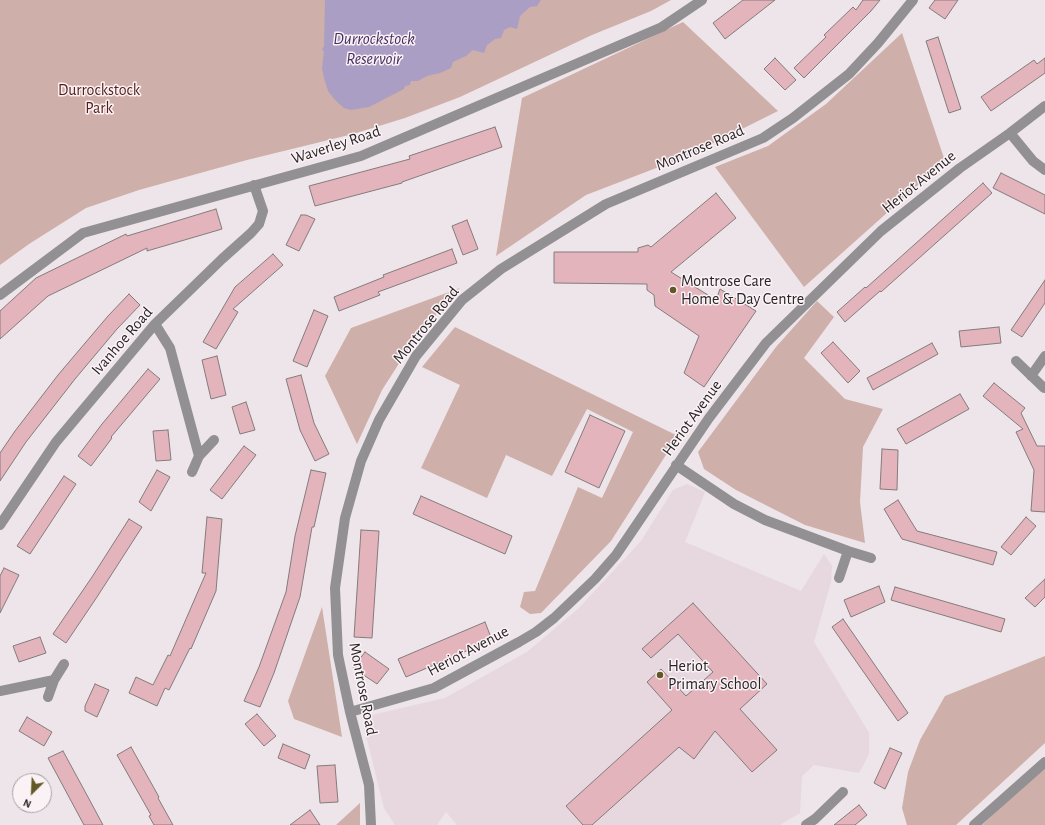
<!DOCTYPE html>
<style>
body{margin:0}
#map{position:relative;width:1045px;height:825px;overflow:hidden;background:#ede5e9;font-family:"Alegreya Sans",sans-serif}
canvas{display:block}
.north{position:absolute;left:12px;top:773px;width:40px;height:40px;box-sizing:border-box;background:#fbf2f6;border:1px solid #a6a0a2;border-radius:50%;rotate:204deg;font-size:11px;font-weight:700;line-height:16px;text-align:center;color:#272425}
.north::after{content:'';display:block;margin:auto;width:14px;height:18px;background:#635825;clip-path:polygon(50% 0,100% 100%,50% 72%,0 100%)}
</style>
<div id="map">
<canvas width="1045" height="825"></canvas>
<div class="north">N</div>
</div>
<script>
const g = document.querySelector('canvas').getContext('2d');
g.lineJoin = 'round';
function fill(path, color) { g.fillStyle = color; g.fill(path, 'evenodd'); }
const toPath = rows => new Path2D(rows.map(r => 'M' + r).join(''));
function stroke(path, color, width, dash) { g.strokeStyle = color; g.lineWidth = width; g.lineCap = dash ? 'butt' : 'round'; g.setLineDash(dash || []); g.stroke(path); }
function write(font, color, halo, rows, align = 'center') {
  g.font = font + ' "Alegreya Sans",sans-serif'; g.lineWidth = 3; g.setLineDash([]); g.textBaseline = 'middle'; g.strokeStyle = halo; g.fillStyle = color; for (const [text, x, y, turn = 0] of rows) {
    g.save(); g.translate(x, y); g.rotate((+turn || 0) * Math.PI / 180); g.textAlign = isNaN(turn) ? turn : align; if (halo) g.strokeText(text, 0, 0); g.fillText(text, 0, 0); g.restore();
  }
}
const built = toPath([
 [687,484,705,492,685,542,801,591,824,554,832,566,831,582,814,642,869,733,869,754,859,773,814,765,802,776,800,813,780,825,457,825,446,812,437,825,395,825,384,808,364,727,372,715,445,698,527,652,578,609,641,541,673,490]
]);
const green = toPath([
 [0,0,671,0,651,11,592,35,460,97,405,118,353,134,247,160,139,190,86,208,29,244,0,265],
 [683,22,778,111,690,155,586,195,496,256,522,98],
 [902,33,945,161,804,287,715,167,768,146,826,104],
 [460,288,416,337,382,390,357,444,325,376,351,328],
 [817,301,834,317,804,358,845,399,883,409,863,447,860,502,865,543,805,525,736,490,704,469,698,452,776,347],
 [455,327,678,436,611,541,541,613,530,614,520,607,524,592,535,591,578,487,602,498,633,432,587,409,552,476,506,455,487,498,421,468,460,385,422,367],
 [322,607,342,737,294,719,288,701],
 [1045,656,1045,743,956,825,907,825,902,808,908,772,920,740,945,696],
 [1045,766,1045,825,982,825],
 [360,803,360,825,336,825]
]);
const water = toPath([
 [325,0,541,0,537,6,530,7,520,16,517,29,510,27,504,30,501,38,495,39,487,45,484,53,473,50,466,56,453,62,451,68,440,73,427,76,418,81,411,81,410,85,405,86,404,89,369,107,351,110,344,108,335,100,328,91,324,78,322,68,324,51,322,50,324,46]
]);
const building = toPath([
 [743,0,775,0,725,39,713,23,743,0],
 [863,0,880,0,871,11,804,78,794,68,826,37,824,35,853,7,856,10,863,0],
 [935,0,958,0,945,19,929,8,935,0],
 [938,37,961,109,949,113,926,41,938,37],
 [775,58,796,80,785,90,764,69,775,58],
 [1045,58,1045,73,991,111,981,97,1034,60,1037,64,1045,58],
 [495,127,502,147,402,182,402,183,315,206,309,186,410,159,409,156,495,127],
 [1001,173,1045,195,1045,214,993,188,1001,173],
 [983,183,992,193,881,292,880,291,845,322,837,312,865,287,866,288,983,183],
 [716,193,736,218,671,272,716,300,720,289,756,311,704,387,684,373,699,336,655,306,654,295,647,290,647,284,554,283,554,252,638,252,638,248,648,245,651,247,716,193],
 [216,209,222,229,147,251,147,248,48,296,0,339,0,311,36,278,126,234,127,236,216,209],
 [301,215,306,215,315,219,299,251,286,245,301,215],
 [467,220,478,249,463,255,452,226,467,220],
 [452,249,457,263,378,292,380,295,339,311,334,297,384,277,383,275,452,249],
 [273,254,283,265,233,309,238,312,216,349,203,342,235,287,273,254],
 [1045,280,1045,303,1022,337,1011,330,1045,280],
 [129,294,140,305,117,329,75,379,26,442,0,481,0,453,15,431,58,375,108,316,129,294],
 [314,310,328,316,307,367,293,361,314,310],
 [999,327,1001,343,961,347,959,331,999,327],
 [833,342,860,371,848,383,821,353,833,342],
 [932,343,938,354,873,390,867,378,932,343],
 [217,356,226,395,211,399,202,360,217,356],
 [148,369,160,379,111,437,112,438,91,466,78,456,102,424,148,369],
 [301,375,314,423,329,454,315,461,300,430,286,379,301,375],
 [994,383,1025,408,1021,413,1037,446,1045,446,1045,512,1031,511,1034,470,1016,432,1023,429,983,396,994,383],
 [960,394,969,409,906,444,897,429,960,394],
 [246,402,255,430,240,434,232,407,246,402],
 [590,415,625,431,599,488,565,472,590,415],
 [168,430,171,460,156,461,153,431,168,430],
 [244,446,256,455,222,499,210,490,244,446],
 [882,449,898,450,897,490,880,489,882,449],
 [157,470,170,477,151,511,139,502,157,470],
 [311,470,326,473,314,527,312,527,300,597,274,673,260,707,244,701,259,667,286,592,295,536,311,470],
 [64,476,76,484,30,554,17,546,64,476],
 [421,496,512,536,505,554,413,514,421,496],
 [898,500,917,531,997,552,993,565,902,539,884,509,898,500],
 [207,517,222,519,216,591,191,649,190,648,169,690,165,688,157,706,129,693,136,677,153,685,168,655,170,656,206,573,202,573,207,517],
 [1026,517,1036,526,1011,555,1001,547,1026,517],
 [129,519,142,527,97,597,66,643,53,634,92,577,129,519],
 [361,530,379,531,372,638,354,637,361,530],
 [4,568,19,575,0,613,0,576,4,568],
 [1045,579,1045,597,1035,607,1025,598,1045,579],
 [879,586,885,602,851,617,844,600,879,586],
 [895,587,1005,619,1001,632,891,600,895,587],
 [693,603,767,684,740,709,777,750,752,772,715,731,694,759,679,747,592,825,583,825,566,806,672,710,647,682,661,669,686,696,713,672,678,634,651,658,642,649,693,603],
 [843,619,908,713,898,721,832,627,843,619],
 [485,622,492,640,406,677,398,659,485,622],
 [40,637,46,653,19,662,13,646,40,637],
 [365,652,389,669,377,684,353,668,365,652],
 [95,684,109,690,97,717,85,711,85,706,95,684],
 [257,714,276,736,264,746,245,724,257,714],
 [27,717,52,732,44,746,19,731,27,717],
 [283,744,310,755,305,769,278,758,283,744],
 [131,747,159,797,158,798,173,825,154,825,149,816,151,815,117,755,131,747],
 [890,748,902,753,885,789,874,783,890,748],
 [63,751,88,797,103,825,84,825,48,758,63,751],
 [335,765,338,802,320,803,317,766,335,765],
 [859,805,867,815,855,825,834,825,859,805],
 [310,810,320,825,290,825,310,810]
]);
const minor = toPath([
 [1010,133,1033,161,1045,170],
 [0,295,83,233,361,156,662,27,702,0],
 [155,324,170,348,199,456],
 [1016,361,1044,388],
 [1031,376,1045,356],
 [676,465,734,504,765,520,848,551,871,558],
 [192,472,199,456,214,440],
 [0,525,56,442,155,324,222,259,251,233,259,224,263,211,254,185],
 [839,578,848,551],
 [0,691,54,680],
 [48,697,54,680,64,664],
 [350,712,434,688,519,642,536,632,554,618,595,579,616,555,709,418,766,343,881,231,960,168,1010,133,1045,106],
 [371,825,369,785,350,712,338,655,335,588,345,518,361,461,379,420,416,356,462,300,501,269,606,204,763,138,793,118,849,74,878,43,913,0],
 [806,825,815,819,843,792],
 [974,825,1045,762]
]);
const markers = [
 [673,290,4,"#635825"],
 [660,675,4,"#635825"]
];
const parkNames = [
 ["Durrockstock",99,90],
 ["Park",99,108]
];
const streetNames = [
 ["Waverley Road",336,145,-18],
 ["Montrose Road",700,148,-23],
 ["Heriot Avenue",919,182,-39],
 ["Montrose Road",426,325,-51],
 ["Ivanhoe Road",122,341,-49],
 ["Heriot Avenue",692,418,-54],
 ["Heriot Avenue",468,651,-28],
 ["Montrose Road",363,689,79]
];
const poiNames = [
 ["Montrose Care",681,281],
 ["Home & Day Centre",681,299],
 ["Heriot",668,666],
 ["Primary School",668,684]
];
const waterNames = [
 ["Durrockstock",374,39],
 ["Reservoir",374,59]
];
fill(built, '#e7d7df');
fill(green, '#cfafa9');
fill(water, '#ab9ec4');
fill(building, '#e4b4bc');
stroke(building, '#837b7c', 1);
stroke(minor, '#929092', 10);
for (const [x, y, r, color] of markers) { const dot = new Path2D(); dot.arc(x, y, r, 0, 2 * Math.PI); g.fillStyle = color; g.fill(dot); stroke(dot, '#fbf2f6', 1.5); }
write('16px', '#561d16', '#fbf2f6', parkNames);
write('16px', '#272425', '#fbf2f6', streetNames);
write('16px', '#272425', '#fbf2f6', poiNames, 'left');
write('italic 17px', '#432f61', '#fbf2f6', waterNames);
</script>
